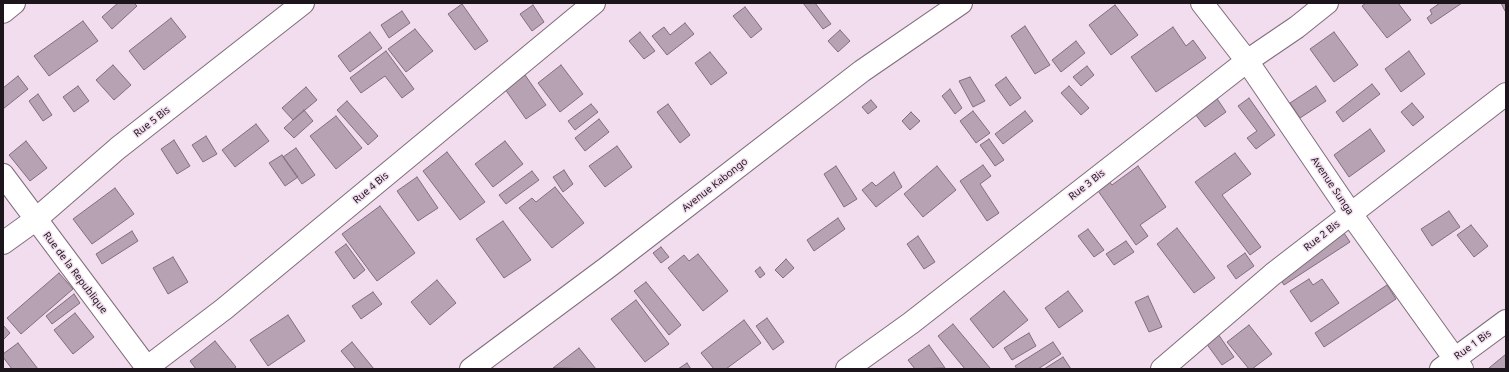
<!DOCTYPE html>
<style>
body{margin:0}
#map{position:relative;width:1509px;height:372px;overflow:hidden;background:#f2ddee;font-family:"Noto Sans",sans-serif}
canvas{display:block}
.frame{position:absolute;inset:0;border:4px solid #1c151b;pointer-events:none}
</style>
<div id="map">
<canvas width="1509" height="372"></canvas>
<div class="frame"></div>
</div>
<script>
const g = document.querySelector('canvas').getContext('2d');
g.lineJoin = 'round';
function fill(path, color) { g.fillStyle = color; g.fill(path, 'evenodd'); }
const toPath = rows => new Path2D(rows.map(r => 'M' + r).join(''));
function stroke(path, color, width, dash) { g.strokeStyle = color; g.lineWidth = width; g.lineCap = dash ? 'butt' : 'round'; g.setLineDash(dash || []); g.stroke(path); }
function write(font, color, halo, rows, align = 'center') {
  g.font = font + ' "Noto Sans",sans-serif'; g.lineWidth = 3; g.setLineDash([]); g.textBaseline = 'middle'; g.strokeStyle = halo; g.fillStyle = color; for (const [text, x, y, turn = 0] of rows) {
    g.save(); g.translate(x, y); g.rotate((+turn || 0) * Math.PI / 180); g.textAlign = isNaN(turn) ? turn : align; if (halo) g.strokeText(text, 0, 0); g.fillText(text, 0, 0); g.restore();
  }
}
const building = toPath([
 [118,3,134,3,137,6,112,29,102,17,118,3],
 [803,3,815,3,831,24,823,29,803,3],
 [1366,3,1398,3,1411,20,1387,38,1362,6,1366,3],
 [1440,3,1462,3,1431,24,1427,18,1432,14,1430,10,1440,3],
 [1501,3,1506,3,1506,11,1505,11,1501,3],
 [462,4,488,41,475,50,448,14,462,4],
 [533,5,544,22,532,31,520,14,533,5],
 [1115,5,1138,35,1111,55,1089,25,1115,5],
 [745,7,762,29,751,38,733,16,745,7],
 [402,11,410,23,389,38,381,25,402,11],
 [171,18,186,37,144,70,129,51,171,18],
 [83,21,98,41,49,76,34,56,83,21],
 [685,23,694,34,667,55,652,36,664,27,670,35,685,23],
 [1025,26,1050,65,1035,74,1011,36,1025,26],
 [1173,27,1186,46,1193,40,1206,58,1156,92,1131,57,1173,27],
 [415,29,433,51,406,72,388,49,415,29],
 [840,30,850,41,838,52,828,41,840,30],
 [370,32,382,48,350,72,338,56,370,32],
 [640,32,655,51,644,59,629,41,640,32],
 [1334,32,1358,65,1334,82,1310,49,1334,32],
 [1076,41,1085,53,1061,72,1052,60,1076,41],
 [386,51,414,89,402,98,385,76,361,93,350,78,386,51],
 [1409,51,1425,74,1401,92,1385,69,1409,51],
 [710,52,727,73,711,85,695,63,710,52],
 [113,65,131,85,114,100,96,80,113,65],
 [561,65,583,94,560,112,538,83,561,65],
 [1087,66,1094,75,1081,86,1073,77,1087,66],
 [525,75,546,105,526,119,505,89,525,75],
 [18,76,28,89,3,109,3,88,18,76],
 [970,77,985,101,973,107,959,81,970,77],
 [1006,77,1021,98,1010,106,995,85,1006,77],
 [1372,84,1380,94,1343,122,1336,112,1372,84],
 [78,86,89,101,74,112,63,97,78,86],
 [1069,86,1089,108,1081,115,1061,93,1069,86],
 [1316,86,1326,101,1300,118,1290,103,1316,86],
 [306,87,317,100,293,120,282,108,306,87],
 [950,89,962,108,955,114,942,96,950,89],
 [38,94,52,115,43,121,29,101,38,94],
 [1214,94,1226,112,1205,127,1192,110,1214,94],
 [1249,98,1275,135,1256,149,1247,138,1257,131,1238,106,1249,98],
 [871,100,877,107,868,114,862,107,871,100],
 [347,101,378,136,368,145,337,110,347,101],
 [1412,103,1424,117,1413,126,1401,112,1412,103],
 [591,104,598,112,575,130,568,121,591,104],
 [668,104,690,135,680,143,657,112,668,104],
 [304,110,313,121,294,138,284,128,304,110],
 [973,111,990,133,976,143,960,121,973,111],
 [1025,111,1033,121,1003,144,995,134,1025,111],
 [911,112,920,121,910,130,902,121,911,112],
 [336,116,362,148,336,169,310,136,336,116],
 [599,119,609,132,585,151,575,138,599,119],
 [256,124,269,141,235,167,222,150,256,124],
 [1370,129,1385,151,1349,177,1334,155,1370,129],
 [206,136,217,154,203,162,192,145,206,136],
 [989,139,1004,160,995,166,980,145,989,139],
 [174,140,190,166,177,174,161,149,174,140],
 [26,141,47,168,30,181,9,155,26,141],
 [505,141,523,164,493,187,475,164,505,141],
 [617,146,632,167,605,187,589,166,617,146],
 [296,148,315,175,302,184,283,157,296,148],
 [447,152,485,202,460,220,423,171,447,152],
 [1235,153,1251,174,1222,195,1261,247,1250,255,1195,182,1235,153],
 [282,155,298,177,285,186,269,163,282,155],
 [983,165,991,176,980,184,999,213,987,221,960,181,983,165],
 [836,166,857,199,844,207,824,174,836,166],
 [937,166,956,190,923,217,904,194,937,166],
 [1138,166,1166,207,1140,225,1148,236,1136,245,1096,188,1108,180,1112,185,1138,166],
 [564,170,573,184,563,192,553,177,564,170],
 [532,171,539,180,506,204,499,195,532,171],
 [894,172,902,187,876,207,862,190,872,182,876,186,894,172],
 [417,177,438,208,418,221,397,191,417,177],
 [555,187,584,223,552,248,519,208,532,198,536,202,555,187],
 [115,188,134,214,92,244,73,219,115,188],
 [380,206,415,253,377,281,342,234,380,206],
 [1449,211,1460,227,1432,246,1421,229,1449,211],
 [838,218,845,229,814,251,807,240,838,218],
 [503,221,531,260,504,278,476,239,503,221],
 [1471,225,1488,246,1474,257,1457,235,1471,225],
 [1177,228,1215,278,1194,293,1157,244,1177,228],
 [1088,229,1104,250,1094,257,1078,236,1088,229],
 [132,231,138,241,102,264,96,254,132,231],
 [1344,233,1350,242,1284,285,1279,277,1344,233],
 [918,236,935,262,924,269,907,244,918,236],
 [1126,241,1134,252,1114,265,1106,254,1126,241],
 [346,244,365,270,354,279,335,252,346,244],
 [661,247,669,257,661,263,653,253,661,247],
 [1245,253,1254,266,1236,279,1227,266,1245,253],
 [698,254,728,291,703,311,668,268,684,255,689,261,698,254],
 [173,257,188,282,168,294,153,268,173,257],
 [786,259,794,268,783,278,775,270,786,259],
 [760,267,765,274,760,278,755,271,760,267],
 [59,273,73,289,21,334,7,318,59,273],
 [1309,279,1313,285,1322,279,1339,303,1311,322,1290,291,1309,279],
 [437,280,456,303,430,325,411,302,437,280],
 [646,282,681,325,669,335,634,291,646,282],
 [1387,285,1396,299,1324,347,1315,333,1387,285],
 [1004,291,1028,320,993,348,970,319,1004,291],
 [1068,291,1083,311,1059,328,1045,308,1068,291],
 [373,292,382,304,361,319,352,306,373,292],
 [74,294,80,303,52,324,46,316,74,294],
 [1148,296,1162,327,1149,332,1135,302,1148,296],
 [636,300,669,344,645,362,611,319,636,300],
 [75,313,94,337,73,354,54,330,75,313],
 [288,315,305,341,268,366,250,340,288,315],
 [767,318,784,342,773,350,756,326,767,318],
 [744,320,761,343,726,369,714,369,701,353,744,320],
 [953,324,990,368,989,369,965,369,938,336,953,324],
 [3,325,10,333,3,340,3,325],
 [1249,325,1272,354,1252,369,1249,369,1227,342,1249,325],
 [1029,333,1036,346,1012,360,1004,348,1029,333],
 [1218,334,1234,357,1222,365,1206,343,1218,334],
 [215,341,236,367,233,369,196,369,190,361,215,341],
 [352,342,374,369,356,369,341,351,352,342],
 [1053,342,1061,354,1038,369,1017,369,1015,366,1053,342],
 [18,343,38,369,12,369,3,357,3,354,18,343],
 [929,345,945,368,915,369,908,360,929,345],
 [579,348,596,369,553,368,579,348],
 [1506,354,1506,369,1490,369,1489,368,1506,354],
 [1063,357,1071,369,1044,369,1063,357],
 [687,363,691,369,678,369,687,363]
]);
const minor = toPath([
 [1202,3,1247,61,1351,214,1462,369],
 [3,12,14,3],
 [3,175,148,369],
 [3,243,35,220,118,148,303,3],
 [145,369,224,309,594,3],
 [471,369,608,267,862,71,961,3],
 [847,369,911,323,1247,61,1297,27,1327,3],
 [1162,369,1273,274,1506,94],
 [1441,369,1506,321]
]);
const streetNames = [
 ["Rue 5 Bis",152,122,-38],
 ["Avenue Kabongo",715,185,-38],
 ["Rue 3 Bis",1087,185,-38],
 ["Avenue Sunga",1332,186,56],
 ["Rue 4 Bis",371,188,-40],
 ["Rue 2 Bis",1322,236,-38],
 ["Rue de la Republique",75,273,53],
 ["Rue 1 Bis",1473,345,-36]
];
fill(building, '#b6a2b2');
stroke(building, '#806d7d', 1);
stroke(minor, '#7f6d7c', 24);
stroke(minor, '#fff', 22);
write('10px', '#1c151b', '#f2ddee', streetNames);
</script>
